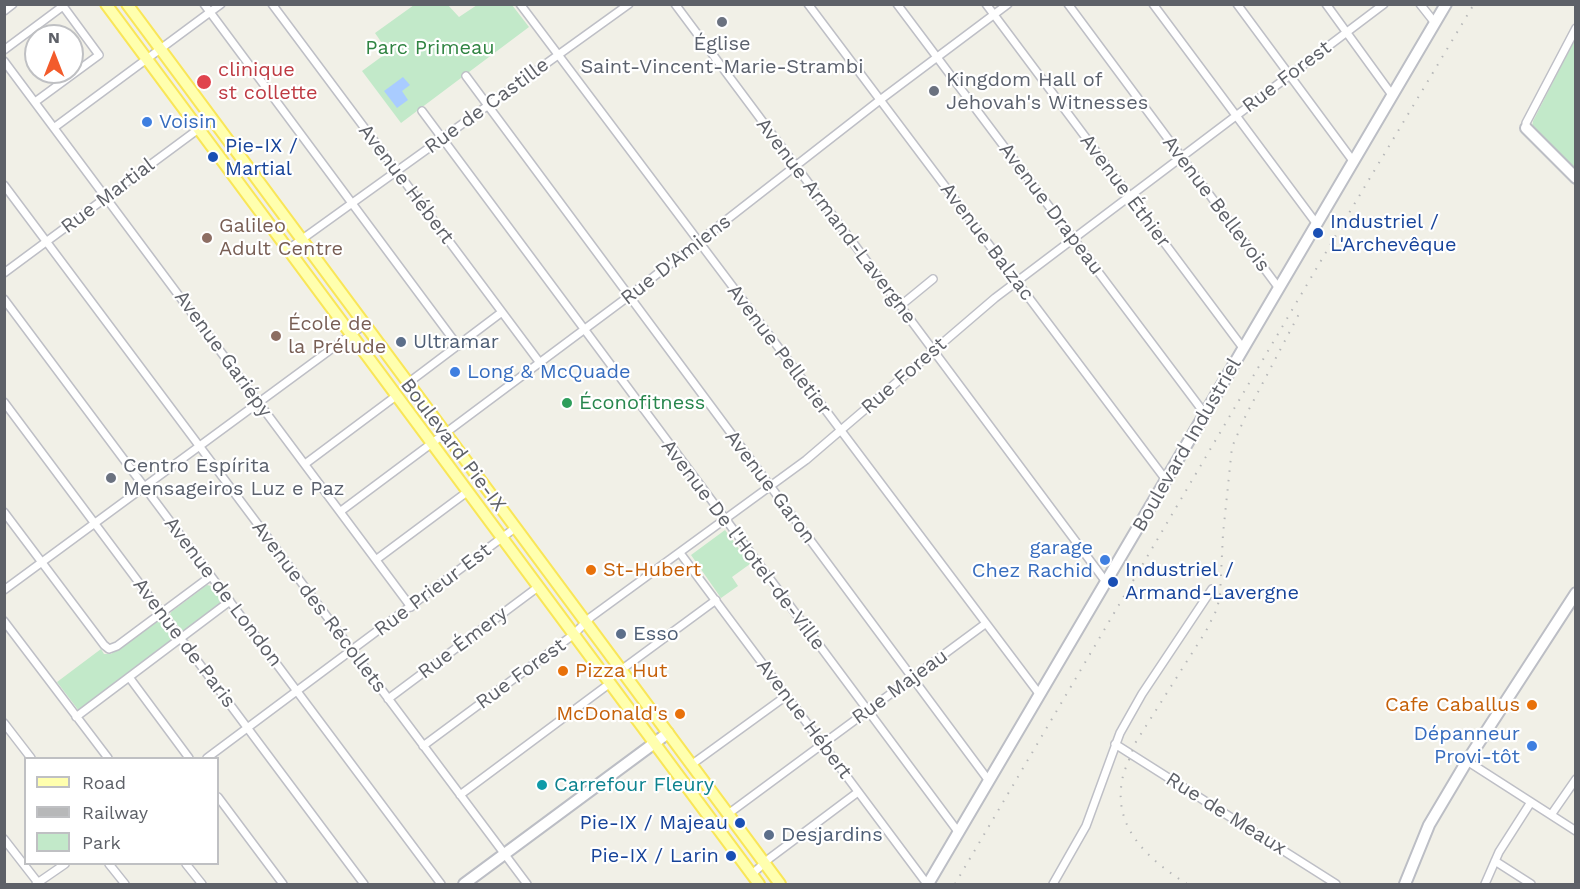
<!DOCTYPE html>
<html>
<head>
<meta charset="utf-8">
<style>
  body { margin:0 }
  #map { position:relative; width:1580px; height:889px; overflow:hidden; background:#f1f0e7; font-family:"Work Sans",sans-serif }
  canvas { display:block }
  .frame { position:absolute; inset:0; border:6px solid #5e6168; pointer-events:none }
  .legend { position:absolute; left:24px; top:757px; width:195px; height:108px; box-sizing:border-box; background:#fff; border:2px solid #bfc0c3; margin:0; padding:8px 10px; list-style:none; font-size:18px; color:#5e6168 }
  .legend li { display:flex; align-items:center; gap:12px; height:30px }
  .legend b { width:30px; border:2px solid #bfc0c3 }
  .north { position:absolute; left:24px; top:24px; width:60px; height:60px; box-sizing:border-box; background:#fff; border:2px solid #bfc0c3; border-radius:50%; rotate:0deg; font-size:16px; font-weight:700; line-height:24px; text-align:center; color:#5e6168 }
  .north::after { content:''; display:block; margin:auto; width:21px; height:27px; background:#f35b2b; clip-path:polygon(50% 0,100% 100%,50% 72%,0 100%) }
</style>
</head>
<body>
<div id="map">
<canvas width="1580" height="889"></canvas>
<div class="frame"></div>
<ul class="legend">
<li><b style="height:8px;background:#ffffae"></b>Road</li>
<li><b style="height:8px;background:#b7b8b9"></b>Railway</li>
<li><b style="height:16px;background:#c2e9c9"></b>Park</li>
</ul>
<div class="north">N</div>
</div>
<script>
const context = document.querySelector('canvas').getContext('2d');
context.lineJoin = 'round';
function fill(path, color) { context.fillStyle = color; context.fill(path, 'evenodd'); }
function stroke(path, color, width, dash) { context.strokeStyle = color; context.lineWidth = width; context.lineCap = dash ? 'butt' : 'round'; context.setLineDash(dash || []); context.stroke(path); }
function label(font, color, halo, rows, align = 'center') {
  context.font = font + ' "Work Sans",sans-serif'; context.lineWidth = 4.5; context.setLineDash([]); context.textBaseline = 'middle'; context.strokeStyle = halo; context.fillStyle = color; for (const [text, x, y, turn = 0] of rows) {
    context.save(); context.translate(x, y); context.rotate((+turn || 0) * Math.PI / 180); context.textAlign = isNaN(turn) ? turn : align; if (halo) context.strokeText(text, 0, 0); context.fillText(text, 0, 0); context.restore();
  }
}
const green = new Path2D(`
  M414 5H448L459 17 477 5H512L529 27 401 123 362 71 388 52 375 33Z
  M1575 39V170L1532 127 1533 121Z
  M725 530 750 564 732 577 738 586 721 598 691 555Z
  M207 585 211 586 221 600 220 604 186 631H182L170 615 171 612Z
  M159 619 174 640 79 711 57 682 101 649 104 654H111Z`);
const water = new Path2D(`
  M403 77 410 85 402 91 408 100 397 108 384 91Z`);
const street = new Path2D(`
  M204 4 458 346
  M272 4 540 363
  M520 4 1040 695
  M675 4 1106 582
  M808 4 1166 480
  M897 4 1205 414
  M986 4 1243 348
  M1068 4 1278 287
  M1153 4 1316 223
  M1237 4 1353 161
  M1326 4 1392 95
  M1420 4 1435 23
  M4 11 13 4
  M4 50 63 6 99 55 35 102
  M4 61 411 607
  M466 76 989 781
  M422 111 959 833
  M55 127 221 4
  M1526 128V123L1576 28
  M4 185 527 884
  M287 250 629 4
  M4 273 212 119
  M4 299 441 884
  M900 306 933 279
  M408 383 502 312
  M4 402 364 884
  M305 464 396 396
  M341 511 629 296 880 100 1008 4
  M4 512 104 645 109 649 117 646 211 576
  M680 553 927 884
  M377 559 467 492
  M4 590 364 325
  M4 621 108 758
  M621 670 716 600
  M129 677 189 758
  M388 699 538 587
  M76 717 230 601
  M4 723 31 758
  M1115 744 1336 884
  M423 746 573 635 591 617 806 460 995 298 1384 4
  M207 758 515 528
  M1467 761 1576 831
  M691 765 786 696
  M460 795 609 684
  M218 797 283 884
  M728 814 985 624
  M1551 815 1576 779
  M4 839 39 884
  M1495 861 1531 884
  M109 864 125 884
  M186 864 202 884
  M751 875 770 858 858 792
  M36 884 65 864
  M1053 884 1086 826 1120 733 1142 694 1212 589
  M1485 884 1499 852 1531 802`);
const secondary = new Path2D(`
  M1526 128 1576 178
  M464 884 668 733
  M928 884 1446 4
  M1405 884 1429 825 1467 761 1576 593`);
const primary = new Path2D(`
  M106 4 759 884
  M127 4 780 884`);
const rail = new Path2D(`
  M955 884 1349 213 1474 4
  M1187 884C1151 861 1113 830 1122 781 1124 768 1131 758 1134 745L1206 631 1217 609 1220 595 1223 534 1232 447 1246 415 1300 312`);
const markers = [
  [722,22,6,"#6b7280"],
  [204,82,8,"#e0444e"],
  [934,91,6,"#6b7280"],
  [147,122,6,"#3f7fe0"],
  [213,157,6,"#1a4fb4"],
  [1318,233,6,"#1a4fb4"],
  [207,238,6,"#8d6e63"],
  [276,336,6,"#8d6e63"],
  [401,342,6,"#5c6f8a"],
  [455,372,6,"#3f7fe0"],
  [567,403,6,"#2e9e5b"],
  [111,478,6,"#6b7280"],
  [1105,560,6,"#3f7fe0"],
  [591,570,6,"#e8710a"],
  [1113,582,6,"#1a4fb4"],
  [621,634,6,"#5c6f8a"],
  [563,671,6,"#e8710a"],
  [1532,705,6,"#e8710a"],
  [680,714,6,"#e8710a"],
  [1532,746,6,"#3f7fe0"],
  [542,785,6,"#0f9aa8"],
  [740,823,6,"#1a4fb4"],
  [769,835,6,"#5c6f8a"],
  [731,856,6,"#1a4fb4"]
];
const worshipNames = [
  ["Église",722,44,"center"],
  ["Saint-Vincent-Marie-Strambi",722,67,"center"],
  ["Kingdom Hall of",946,80],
  ["Jehovah's Witnesses",946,103],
  ["Centro Espírita",123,466],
  ["Mensageiros Luz e Paz",123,489]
];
const parkNames = [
  ["Parc Primeau",430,48]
];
const healthNames = [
  ["clinique",218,70],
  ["st collette",218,93]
];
const streetNames = [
  ["Rue Forest",1287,77,-37],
  ["Rue de Castille",487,106,-36],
  ["Avenue Hébert",406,184,53],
  ["Avenue Éthier",1125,191,53],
  ["Rue Martial",108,196,-37],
  ["Avenue Bellevois",1216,204,53],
  ["Avenue Drapeau",1051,209,53],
  ["Avenue Armand-Lavergne",836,221,53],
  ["Avenue Balzac",987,242,53],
  ["Rue D'Amiens",676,260,-38],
  ["Avenue Pelletier",779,350,53],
  ["Avenue Gariépy",223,354,54],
  ["Rue Forest",904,376,-41],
  ["Boulevard Pie-IX",453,445,53],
  ["Boulevard Industriel",1187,445,-60],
  ["Avenue Garon",770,487,53],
  ["Avenue De l'Hotel-de-Ville",743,545,53],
  ["Rue Prieur Est",433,590,-37],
  ["Avenue de London",223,592,53],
  ["Avenue des Récollets",319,607,53],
  ["Avenue de Paris",184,643,53],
  ["Rue Émery",463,643,-37],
  ["Rue Forest",521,674,-36],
  ["Rue Majeau",900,687,-36],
  ["Avenue Hébert",804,719,53],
  ["Rue de Meaux",1226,814,32]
];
const shopNames = [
  ["Voisin",159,122],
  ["Long & McQuade",467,372],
  ["garage",1093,548,"right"],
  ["Chez Rachid",1093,571,"right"],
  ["Dépanneur",1520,734,"right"],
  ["Provi-tôt",1520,757,"right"]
];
const transitNames = [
  ["Pie-IX /",225,146],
  ["Martial",225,169],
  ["Industriel /",1330,222],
  ["L'Archevêque",1330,245],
  ["Industriel /",1125,570],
  ["Armand-Lavergne",1125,593],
  ["Pie-IX / Majeau",728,823,"right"],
  ["Pie-IX / Larin",719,856,"right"]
];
const educationNames = [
  ["Galileo",219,226],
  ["Adult Centre",219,249],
  ["École de",288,324],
  ["la Prélude",288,347]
];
const serviceNames = [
  ["Ultramar",413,342],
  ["Esso",633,634],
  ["Desjardins",781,835]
];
const leisureNames = [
  ["Éconofitness",579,403]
];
const foodNames = [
  ["St-Hubert",603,570],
  ["Pizza Hut",575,671],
  ["Cafe Caballus",1520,705,"right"],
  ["McDonald's",668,714,"right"]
];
const cultureNames = [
  ["Carrefour Fleury",554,785]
];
fill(green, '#c2e9c9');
fill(water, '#a9ccff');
stroke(street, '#bebfc6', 10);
stroke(secondary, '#bcbec5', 14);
stroke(primary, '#f9e658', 14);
stroke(street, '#fff', 7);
stroke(secondary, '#fff', 10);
stroke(primary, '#ffffae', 10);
stroke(rail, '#b7b8b9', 2, [1.5, 8]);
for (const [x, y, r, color] of markers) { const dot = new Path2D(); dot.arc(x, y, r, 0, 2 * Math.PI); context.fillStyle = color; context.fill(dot); stroke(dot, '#fff', 2); }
label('20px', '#5b616d', '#fff', worshipNames, 'left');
label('20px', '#308442', '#fff', parkNames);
label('20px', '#be3a42', '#fff', healthNames, 'left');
label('20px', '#5e6168', '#fff', streetNames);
label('20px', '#366cbe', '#fff', shopNames, 'left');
label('20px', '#164399', '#fff', transitNames, 'left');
label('20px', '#785e54', '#fff', educationNames, 'left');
label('20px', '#4e5e75', '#fff', serviceNames, 'left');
label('20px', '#27864d', '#fff', leisureNames, 'left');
label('20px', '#c56008', '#fff', foodNames, 'left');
label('20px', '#0d838f', '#fff', cultureNames, 'left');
</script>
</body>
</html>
